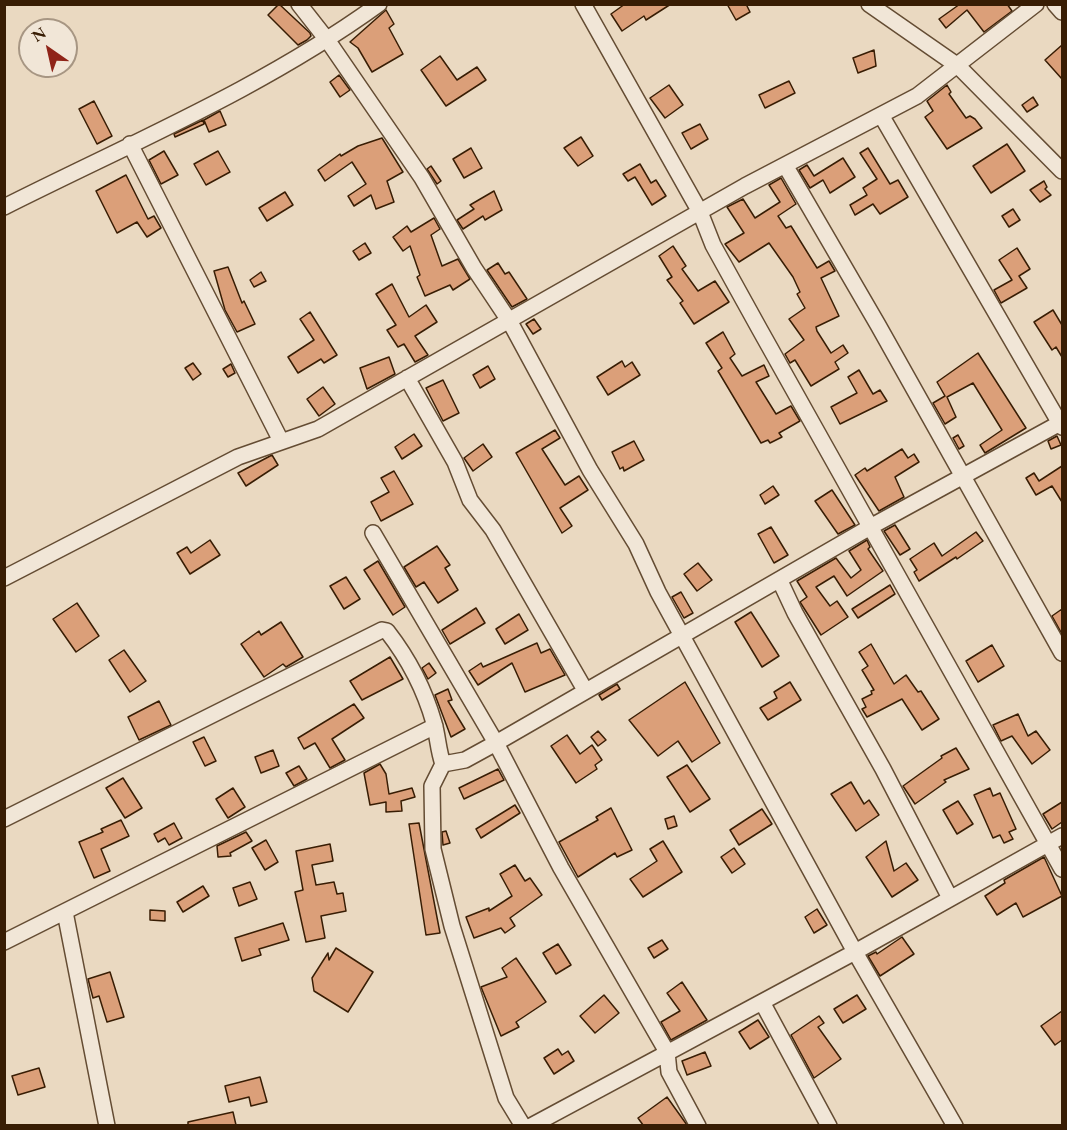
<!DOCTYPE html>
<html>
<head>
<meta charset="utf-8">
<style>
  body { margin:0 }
  #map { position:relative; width:1067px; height:1130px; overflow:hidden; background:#ead9c1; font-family:"EB Garamond",serif }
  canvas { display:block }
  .frame { position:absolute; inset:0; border:6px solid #381d04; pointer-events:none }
  .north { position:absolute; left:18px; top:18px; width:60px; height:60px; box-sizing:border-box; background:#f1e6d7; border:2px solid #a79683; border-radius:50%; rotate:326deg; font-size:16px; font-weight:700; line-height:24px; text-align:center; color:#381d04 }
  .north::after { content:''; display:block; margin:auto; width:21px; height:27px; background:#8f2418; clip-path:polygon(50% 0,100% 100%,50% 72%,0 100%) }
</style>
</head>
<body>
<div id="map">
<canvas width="1067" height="1130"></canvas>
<div class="frame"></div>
<div class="north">N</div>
</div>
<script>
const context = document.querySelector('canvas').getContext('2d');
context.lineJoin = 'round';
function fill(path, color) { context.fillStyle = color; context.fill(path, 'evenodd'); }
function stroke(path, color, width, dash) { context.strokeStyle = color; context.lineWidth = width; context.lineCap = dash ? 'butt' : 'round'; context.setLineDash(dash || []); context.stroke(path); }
const building = new Path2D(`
  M279 4 310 33 311 36 307 40 298 45 268 15Z
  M625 4H671L646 20 644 16 622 31 611 14Z
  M727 4H746L750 12 736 20Z
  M960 4H1007L1012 11 984 32 967 10 946 28 939 19Z
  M386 10 394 24 389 28 403 54 372 72 358 48 350 42Z
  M1062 45V79L1045 60Z
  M874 50 876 66 858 73 853 58Z
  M440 56 457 80 477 67 486 80 446 106 421 70Z
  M339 75 350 90 340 97 330 82Z
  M789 81 795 93 765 108 759 95Z
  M669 85 683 105 665 118 650 98Z
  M947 85 951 92 949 94 966 118 970 116 975 119 982 128 947 149 925 117 933 111 927 101Z
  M1033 97 1038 105 1027 112 1022 105Z
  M94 101 112 136 97 144 79 109Z
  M220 111 226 125 209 132 204 120Z
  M203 120 204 124 175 137 174 134Z
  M700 124 708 139 691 149 682 133Z
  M581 137 593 156 578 166 564 148Z
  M382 138 403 172 387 181 394 202 376 209 371 195 354 206 348 196 366 184 352 162 325 181 318 170 340 154 341 156 358 146Z
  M1007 144 1025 171 991 193 973 166Z
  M471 148 482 168 464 178 453 159Z
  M868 148 890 184 898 180 908 197 880 214 873 204 855 215 850 205 867 195 863 188 877 179 860 153Z
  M164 151 178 175 161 184 149 160Z
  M218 151 230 172 206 185 194 164Z
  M843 158 855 177 830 193 823 180 810 188 799 170 807 165 814 176Z
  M640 164 651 183 656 180 666 196 652 205 635 177 628 181 623 174Z
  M431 166 441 181 437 184 427 169Z
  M126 175 148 219 154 216 161 228 147 237 137 222 117 233 96 191Z
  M781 178 796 204 778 216 786 228 791 226 817 268 829 261 835 271 821 278 839 316 816 327 817 331 831 353 843 345 848 353 835 362 839 369 811 386 795 360 790 363 785 354 804 340 789 319 805 308 797 294 800 292 793 277 769 243 739 262 725 244 744 233 727 207 743 199 755 218 780 202 769 185Z
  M1044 181 1047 187 1045 189 1051 195 1040 202 1030 190Z
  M494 191 502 210 485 220 483 216 463 229 457 220 474 209 470 205Z
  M285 192 293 205 267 221 259 208Z
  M1013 209 1020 220 1009 227 1002 216Z
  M434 218 440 229 431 235 442 266 458 259 470 279 453 290 450 285 425 296 417 277 420 275 410 246 403 251 393 237 407 226 411 232Z
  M365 243 371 253 359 260 353 251Z
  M673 246 686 266 682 269 698 291 715 281 729 302 694 324 680 303 683 301 667 280 672 277 659 256Z
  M1017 248 1030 269 1019 276 1027 288 1001 303 994 290 1012 280 999 260Z
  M498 263 505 274 509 272 527 299 512 307 487 270Z
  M228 267 242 303 244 301 255 324 237 332 225 310 214 271Z
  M261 272 266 281 254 287 250 280Z
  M392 284 409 317 426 305 437 322 415 336 428 355 415 362 404 344 398 347 387 330 396 325 376 294Z
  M1053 310 1062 325V357L1056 347 1052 350 1034 322Z
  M310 312 337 355 324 363 321 359 298 373 288 357 314 340 300 319Z
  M534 319 541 329 533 334 526 324Z
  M723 332 735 354 730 358 742 376 764 365 769 376 756 382 776 414 791 406 800 421 779 433 782 437 770 443 768 440 761 443 718 371 722 368 706 343Z
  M978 353 1026 428 985 453 980 445 1002 430 973 383 947 397 956 417 945 424 933 403 945 396 937 382Z
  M389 357 395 374 367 389 360 368Z
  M622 361 625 367 632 362 640 375 608 395 597 377Z
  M193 363 201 374 193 380 185 368Z
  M231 364 235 373 228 377 223 369Z
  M488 366 495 379 480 388 473 375Z
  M859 370 873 394 880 390 887 401 840 424 831 407 857 393 848 377Z
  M443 380 459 413 443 421 426 388Z
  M323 387 335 404 319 416 307 399Z
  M555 430 560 438 542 449 565 485 579 476 588 490 560 508 572 526 562 533 516 453Z
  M414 434 422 446 402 459 395 447Z
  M958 435 964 446 959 449 953 438Z
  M1057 436 1061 445 1051 449 1048 441Z
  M634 441 644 460 624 471 623 467 620 469 612 452Z
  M483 444 492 457 473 471 464 458Z
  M902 449 908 458 914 454 919 462 895 477 904 497 879 511 855 475 865 468 867 471Z
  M272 455 278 465 246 486 238 473Z
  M1062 466V502L1052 486 1036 495 1026 478 1034 473 1039 481Z
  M394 471 413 504 381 521 371 502 389 492 381 478Z
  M773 486 779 495 765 504 760 495Z
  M832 490 855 525 838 534 815 501Z
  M895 525 910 549 900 555 884 531Z
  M771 527 788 555 774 563 758 534Z
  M976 532 983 541 957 559 956 557 919 581 914 572 917 570 910 559 934 543 942 556Z
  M210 540 220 555 190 574 177 553 187 547 191 553Z
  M867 540 870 547 868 549 883 571 847 596 834 576 816 587 830 606 837 601 848 617 821 635 800 602 807 597 797 581 836 558 851 578 861 570 849 551Z
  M437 546 450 565 445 568 458 590 438 603 424 582 416 587 404 567Z
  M378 561 405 607 393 615 364 570Z
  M698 563 712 580 697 591 684 574Z
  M346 577 360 599 344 609 330 586Z
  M890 585 895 594 858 618 852 609Z
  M681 592 693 613 684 618 672 597Z
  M77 603 99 636 76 652 53 619Z
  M476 608 485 623 450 644 442 630Z
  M1062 609V634L1052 616Z
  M751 612 779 656 762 667 735 622Z
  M519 614 528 630 505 644 496 629Z
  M281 622 303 657 286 667 283 664 264 677 241 644 259 631 261 635Z
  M537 643 541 653 550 649 565 675 525 692 512 663 478 685 469 671 481 663 483 667Z
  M871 644 894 684 906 675 918 692 921 691 939 719 922 730 902 699 867 717 862 709 866 707 862 699 872 694 871 691 874 690 862 670 868 666 859 652Z
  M992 645 1004 666 978 682 966 661Z
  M124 650 146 681 130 692 109 660Z
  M390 657 403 679 362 700 350 681Z
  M429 663 436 673 428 679 422 668Z
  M685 682 720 743 692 762 678 741 658 756 629 720Z
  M790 682 801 700 768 720 760 708 777 698 774 692Z
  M617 684 620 689 602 700 599 695Z
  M448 689 452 700 448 701 465 729 451 737 435 695Z
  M159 701 171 725 139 740 128 717Z
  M354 704 364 718 332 739 345 760 330 768 315 743 304 749 298 738Z
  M1018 714 1028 736 1036 731 1050 750 1032 764 1012 736 1001 741 993 725Z
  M598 731 606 740 598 746 591 737Z
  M567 735 580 754 592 745 602 760 595 765 597 769 576 783 551 746Z
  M204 737 216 761 205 766 193 742Z
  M956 748 969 769 944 780 946 782 915 804 903 786 942 758 941 756Z
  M273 750 279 766 261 773 255 757Z
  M380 764 386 774 389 794 412 788 415 797 401 801 402 811 386 812V802L370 805 364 773Z
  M687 765 710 799 690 812 667 777Z
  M299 766 307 779 294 786 286 773Z
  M498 769 504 780 464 799 459 788Z
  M123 778 142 808 125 818 106 788Z
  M851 782 864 804 869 800 879 815 856 831 831 794Z
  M233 788 245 807 228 818 216 799Z
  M990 788 993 796 1000 793 1016 829 1009 832 1013 839 1004 843 1000 835 993 838 974 795Z
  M958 801 973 824 957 834 943 810Z
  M1062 802V822L1052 829 1043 814Z
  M515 805 520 813 481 838 476 829Z
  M611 808 632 850 617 857 615 853 578 877 559 842 598 820 596 817Z
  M762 809 772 824 739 845 730 830Z
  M674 816 677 826 668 829 665 819Z
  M121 820 129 836 101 849 110 871 94 878 79 842 103 832 101 829Z
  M174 823 182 838 169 845 165 838 158 842 154 834Z
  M419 823 440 933 426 935 409 824Z
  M446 831 450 843 443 845 442 832Z
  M246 832 252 841 230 853 231 856 218 857 217 846Z
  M266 840 278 862 265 870 252 848Z
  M663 841 682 872 643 897 630 879 657 861 650 849Z
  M886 841 894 871 906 863 918 880 892 897 866 857Z
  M330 844 333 861 312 865 316 885 334 882 337 894 343 893 346 911 321 916 325 938 306 942 295 892 303 890 296 851Z
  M734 848 745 864 732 873 721 857Z
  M1044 857 1062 896 1023 917 1016 903 997 915 985 896 1005 883 1004 880Z
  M515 865 525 881 530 878 542 895 510 918 515 926 505 933 501 928 474 938 466 917 489 908V911L512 896 500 874Z
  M250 882 257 899 239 906 233 888Z
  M203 886 209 896 183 912 177 902Z
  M817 909 827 925 814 933 805 917Z
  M150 910 165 911V921L150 920Z
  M283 923 289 940 259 949 261 955 242 961 235 938Z
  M902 937 914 954 880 976 868 956 876 952 877 954Z
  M662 940 668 949 654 958 648 948Z
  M558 944 571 965 556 974 543 953Z
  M336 948 373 972 348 1012 314 991 312 978 328 953 329 960Z
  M516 958 546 1002 516 1022 519 1027 501 1036 481 987 507 977 502 968Z
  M110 972 124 1017 107 1022 99 996 93 998 88 979Z
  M682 982 707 1020 671 1040 661 1022 680 1011 667 993Z
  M604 995 619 1013 595 1033 580 1016Z
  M857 995 866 1009 843 1023 834 1009Z
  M1062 1011V1040L1055 1045 1041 1026Z
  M819 1016 824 1023 818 1027 841 1059 814 1078 791 1035Z
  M758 1020 769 1037 750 1049 739 1032Z
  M558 1049 562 1055 568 1051 574 1061 554 1074 544 1058Z
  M705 1052 711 1066 687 1075 682 1061Z
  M39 1068 45 1087 18 1095 12 1076Z
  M260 1077 267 1102 251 1106 249 1097 229 1102 225 1086Z
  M667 1097 687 1125H643L638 1118Z
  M233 1112 236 1125H188V1122Z`);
const minor = new Path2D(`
  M299 4 328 41 422 178 474 268 510 322 590 470 636 544 658 592 855 952 955 1126
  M583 4 700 212 713 245 760 330 1062 869
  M869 4 958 66 1062 171
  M1055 4 1062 12
  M881 115 1062 427
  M130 144 281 441
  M785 165 878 325 1062 653
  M4 207C131 143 263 88 379 4
  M407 378 455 462 470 500 493 530 585 690
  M373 533 496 743 561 868 667 1052 669 1072 698 1126
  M4 578 238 457 318 429 745 186 917 96 1036 4
  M780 581 795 613 883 769 950 898
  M443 764 465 760 496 743 872 526 1062 422
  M443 764 432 786 433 849 452 926 506 1098 523 1126
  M4 819 382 630 387 631C408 658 425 691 434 723 438 737 438 750 443 764
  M65 912 107 1126
  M4 942 435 726
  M762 1002 829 1126
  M531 1126 855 952 1062 836`);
fill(building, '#db9f79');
stroke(building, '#381d04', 1.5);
stroke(minor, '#644c33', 18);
stroke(minor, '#f1e6d7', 15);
</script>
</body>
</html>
